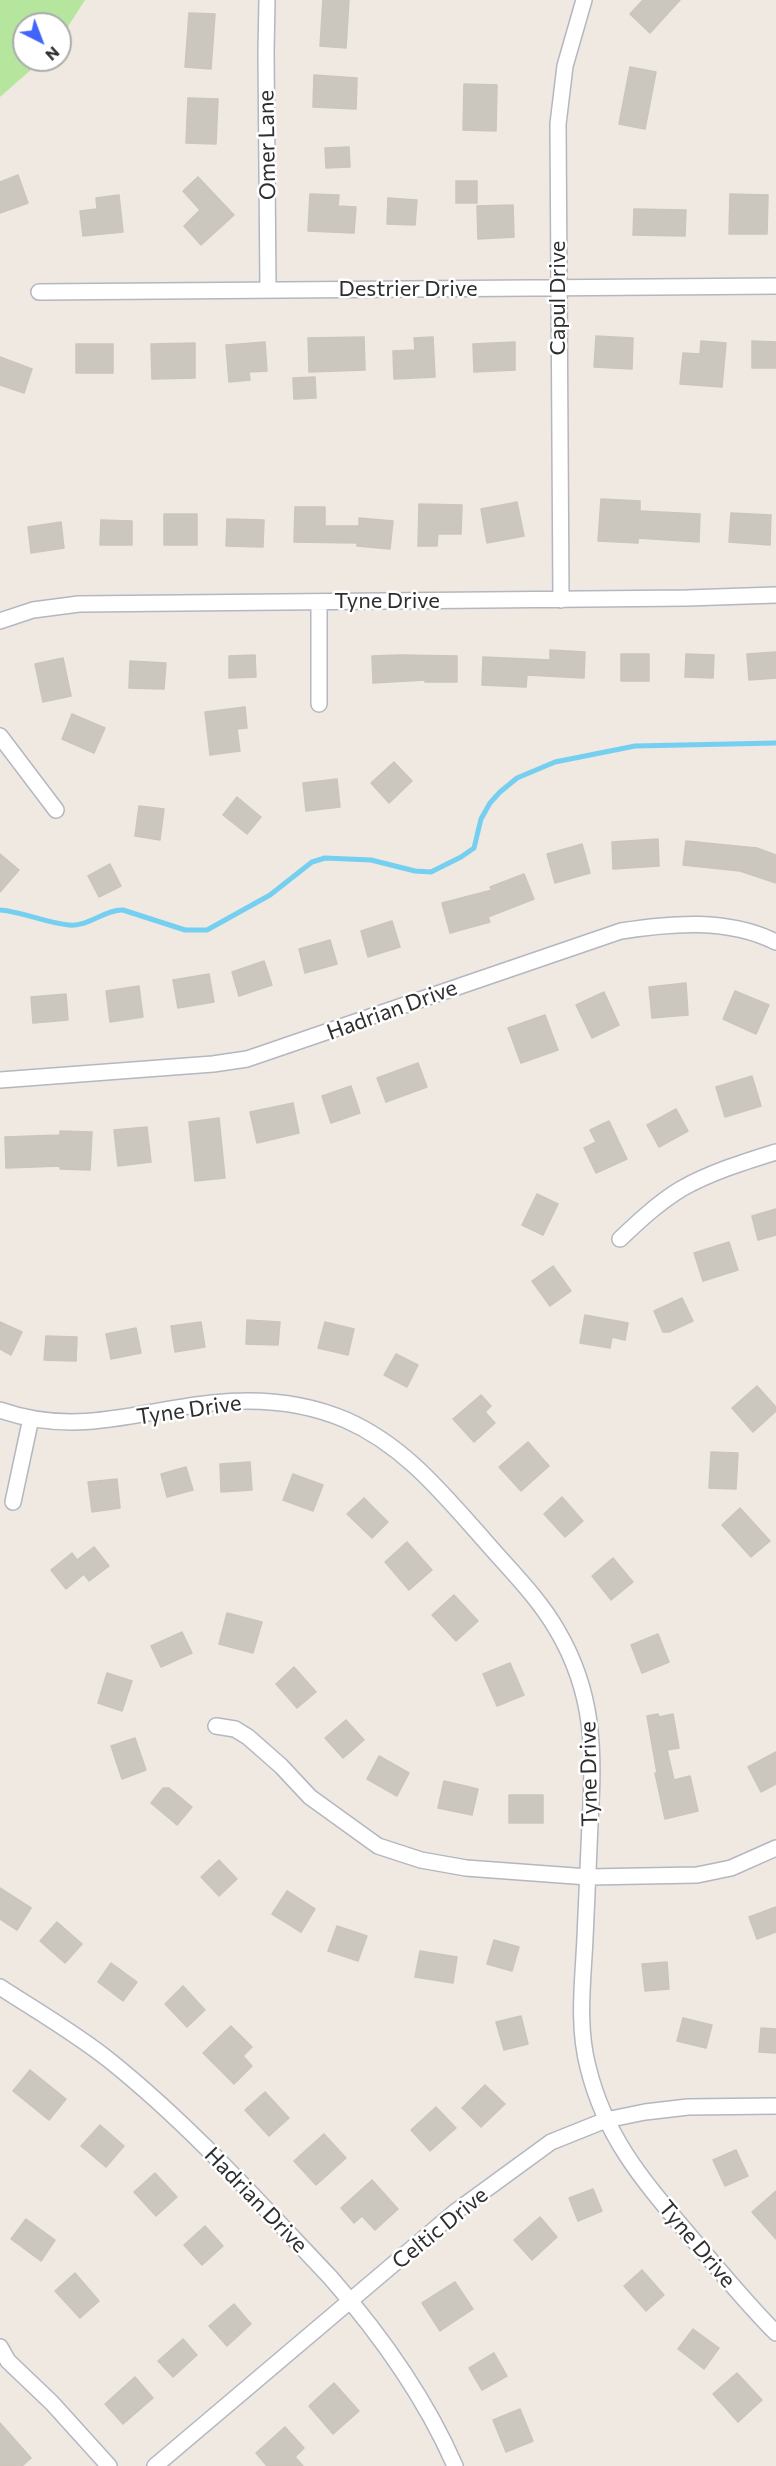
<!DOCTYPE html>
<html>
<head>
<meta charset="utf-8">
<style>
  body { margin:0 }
  #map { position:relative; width:776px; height:2466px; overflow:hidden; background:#efe9e1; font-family:Commissioner,sans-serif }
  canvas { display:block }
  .north { position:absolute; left:12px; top:12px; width:60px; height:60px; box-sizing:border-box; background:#fff; border:2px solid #ababab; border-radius:50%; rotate:138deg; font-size:16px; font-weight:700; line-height:24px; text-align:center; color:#2e2e2e }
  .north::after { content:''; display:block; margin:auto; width:21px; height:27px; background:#4264fb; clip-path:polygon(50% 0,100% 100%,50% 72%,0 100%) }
</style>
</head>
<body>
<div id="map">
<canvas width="776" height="2466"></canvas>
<div class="north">N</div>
</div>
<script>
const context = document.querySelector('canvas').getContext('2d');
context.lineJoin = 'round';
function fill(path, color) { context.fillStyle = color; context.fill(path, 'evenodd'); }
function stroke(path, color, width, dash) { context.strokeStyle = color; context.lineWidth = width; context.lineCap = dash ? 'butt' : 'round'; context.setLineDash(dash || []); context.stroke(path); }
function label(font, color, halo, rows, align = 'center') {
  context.font = font + ' Commissioner,sans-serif'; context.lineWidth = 5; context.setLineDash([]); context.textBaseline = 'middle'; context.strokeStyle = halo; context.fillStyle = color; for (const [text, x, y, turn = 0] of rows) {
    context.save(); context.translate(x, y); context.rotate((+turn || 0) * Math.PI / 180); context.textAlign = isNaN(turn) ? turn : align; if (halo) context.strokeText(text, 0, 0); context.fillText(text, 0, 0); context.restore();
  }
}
const green = new Path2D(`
  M0 0H85L60 39V24H24V60H42L0 97Z`);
const stream = new Path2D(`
  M0 910C24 912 46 923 69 925 89 927 105 909 123 910L185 930H207L270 895 312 862 325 858 371 860 415 871 431 872 461 857 474 848 481 819 490 803 500 792 517 778 555 762 635 746 776 743`);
const building = new Path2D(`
  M323 0H349L346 48 320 46Z
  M643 0H680L650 33 630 14Z
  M189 13 215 14 211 69 185 67Z
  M630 67 656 72 645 129 619 124Z
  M314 75 357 78 356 109 313 107Z
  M464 84 497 85 496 131 463 130Z
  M188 98 218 99 216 144 186 143Z
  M349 147 350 167 326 168 325 148Z
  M18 175 28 203 0 213V182Z
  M198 177 234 215 201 245 184 226 200 210 183 191Z
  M456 181H477V203H456Z
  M310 194 339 195 338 206 356 207 354 233 308 231Z
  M730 194 768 195 767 234H729Z
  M119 195 123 232 83 236 80 211 97 209 96 198Z
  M388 198 417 200 415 225 387 224Z
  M513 205 514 237 478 239 477 206Z
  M634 209 686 210 685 236 633 235Z
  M596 336 633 338 632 369 594 367Z
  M364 337 365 370 309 372 308 338Z
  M433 337 435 377 394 379 393 351 415 350 414 338Z
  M701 341 726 343 722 387 680 384 683 353 700 354Z
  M752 341 776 342V368H752Z
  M265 342 267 371 249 372 250 380 229 382 226 345Z
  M515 342V370L474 372 473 344Z
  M195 343V378L152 379 151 344Z
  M76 344H113V373H76Z
  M0 357 32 369 24 393 0 385Z
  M315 377 316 398 294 399 293 378Z
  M601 499 640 501V511L700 514 699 542 638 538V543L598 541Z
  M517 502 524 536 487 543 481 509Z
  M419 504 462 505 461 534H438L437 546H418Z
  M295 507H325V526H359V518L393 521 390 549 357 546V543L294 542Z
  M731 513 771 515 770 545 729 542Z
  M164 514H197V545H164Z
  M227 519 264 520 263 547 226 546Z
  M101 520 132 521V545H100Z
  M61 522 64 548 31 553 28 527Z
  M550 650 585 652 584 678 527 675 526 687 482 685 483 657 550 660Z
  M776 652V678L749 680 747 654Z
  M621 654H649V681H621Z
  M686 654 714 655 713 678 685 677Z
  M255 655 256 677 229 678V656Z
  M399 655 457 656V682H425V680L373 683 372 656Z
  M63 658 71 696 43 702 35 664Z
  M130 661 166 663 164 689 129 688Z
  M245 707 247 728 237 729 240 751 210 755 205 712Z
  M72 714 105 728 94 753 62 739Z
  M394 762 412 781 389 803 371 783Z
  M337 779 340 807 306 811 303 783Z
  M237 797 261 817 247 834 223 815Z
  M139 806 164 809 160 840 135 836Z
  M658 839 659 866 613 869 612 842Z
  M686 841 757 848 776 855V883L740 871 683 865Z
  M582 844 590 873 555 883 547 854Z
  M0 854 19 870 0 892Z
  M110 864 121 886 99 897 88 876Z
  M524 874 534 899 488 917 490 922 450 933 442 903 492 890 490 887Z
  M392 921 400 947 368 957 361 931Z
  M330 940 337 964 305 973 299 949Z
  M264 961 272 985 239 996 232 972Z
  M209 974 214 1002 178 1008 173 980Z
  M686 983 688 1015 652 1018 649 987Z
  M139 986 143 1017 110 1022 106 991Z
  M735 991 769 1005 756 1034 723 1019Z
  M604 992 619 1025 592 1038 576 1005Z
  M66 994 68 1020 33 1023 31 997Z
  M545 1015 558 1050 521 1063 508 1028Z
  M418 1063 427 1087 386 1102 377 1078Z
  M752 1076 761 1106 725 1117 716 1087Z
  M351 1086 360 1113 331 1123 322 1096Z
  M293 1103 299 1133 257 1143 250 1112Z
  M676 1109 688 1131 659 1147 647 1125Z
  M219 1118 225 1178 195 1181 189 1122Z
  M609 1121 627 1159 596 1173 584 1148 596 1142 590 1130Z
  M147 1127 151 1162 118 1166 114 1130Z
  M60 1131 92 1132 90 1170 60 1169V1166L6 1168 5 1137 60 1135Z
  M537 1194 558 1204 543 1235 522 1225Z
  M776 1209V1235L758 1240 752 1216Z
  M729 1242 738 1270 703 1281 694 1253Z
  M553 1266 571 1291 550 1306 532 1281Z
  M682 1298 693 1321 669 1332H663L654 1311Z
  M585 1315 628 1323 625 1340 612 1337 610 1348 580 1343Z
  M247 1320 280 1322 278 1345 246 1344Z
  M0 1322 22 1332 11 1355 0 1349Z
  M201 1322 205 1347 175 1352 171 1326Z
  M325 1322 354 1329 348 1355 318 1348Z
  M136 1328 141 1353 111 1359 106 1334Z
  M46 1336 77 1337 76 1361 44 1360Z
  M396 1354 418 1365 407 1387 384 1375Z
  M757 1386 776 1407V1411L753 1432 732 1408Z
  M481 1395 491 1406 485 1412 495 1423 474 1442 453 1419Z
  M528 1442 549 1466 521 1491 499 1467Z
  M711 1452 738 1453 736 1489 709 1488Z
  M250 1462 252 1490 221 1492 220 1464Z
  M186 1467 193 1490 167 1497 161 1474Z
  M293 1474 323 1485 313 1511 283 1500Z
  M117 1479 120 1508 92 1512 88 1482Z
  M562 1497 583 1521 565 1537 544 1514Z
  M364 1498 388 1522 372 1538 347 1514Z
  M740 1508 770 1541 751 1557 722 1525Z
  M407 1542 432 1570 409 1590 385 1562Z
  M94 1547 109 1566 89 1581 84 1574 66 1589 51 1570 72 1553 77 1560Z
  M613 1558 633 1582 611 1600 592 1576Z
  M454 1595 478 1621 456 1641 432 1615Z
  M227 1613 262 1622 253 1653 219 1644Z
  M182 1632 192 1653 161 1667 151 1646Z
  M658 1634 669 1662 642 1673 631 1645Z
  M510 1663 524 1695 497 1706 483 1674Z
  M294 1667 316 1692 297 1708 276 1684Z
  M107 1673 132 1681 122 1711 98 1703Z
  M658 1714 659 1717 673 1714 679 1748 667 1750 674 1780 690 1776 698 1811 665 1819 655 1773H657L647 1716Z
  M346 1720 364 1740 343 1758 325 1738Z
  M135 1738 146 1770 122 1779 111 1746Z
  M776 1752V1784L761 1792 748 1767Z
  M379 1756 409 1773 397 1796 367 1779Z
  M444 1781 478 1789 472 1815 438 1808Z
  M163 1788H169L192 1807 177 1825 151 1803Z
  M509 1795H543V1823H509Z
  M219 1860 237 1879 219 1896 201 1877Z
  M0 1888 31 1908 17 1930 0 1919Z
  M287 1891 315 1909 301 1932 272 1914Z
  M776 1907V1932L757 1939 749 1917Z
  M57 1922 82 1944 65 1963 40 1941Z
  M337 1926 367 1936 358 1961 328 1951Z
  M494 1940 519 1947 512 1971 487 1964Z
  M420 1951 457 1957 453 1983 415 1977Z
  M667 1962 669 1989 645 1991 642 1964Z
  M111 1963 137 1982 123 2001 98 1982Z
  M183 1986 205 2010 187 2027 165 2004Z
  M521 2016 528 2044 504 2050 496 2022Z
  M683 2018 712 2025 706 2048 677 2041Z
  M231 2026 252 2047 243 2056 252 2066 234 2084 203 2053Z
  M761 2028 776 2029V2053L759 2052Z
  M30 2070 66 2099 49 2120 13 2091Z
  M485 2085 505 2104 481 2127 462 2108Z
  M265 2092 289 2118 269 2136 245 2110Z
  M436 2107 456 2128 430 2151 411 2130Z
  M100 2125 124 2146 106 2167 81 2146Z
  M324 2134 346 2158 316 2185 294 2161Z
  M736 2150 748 2176 725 2186 713 2160Z
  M155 2173 177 2197 156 2216 134 2192Z
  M372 2180 398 2209 375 2230 362 2216 354 2223 341 2208Z
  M593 2189 602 2211 578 2221 569 2198Z
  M776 2191V2239L752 2212Z
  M540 2217 557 2237 532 2260 514 2240Z
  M26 2219 55 2240 41 2261 11 2239Z
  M205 2226 223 2246 202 2265 184 2245Z
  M642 2270 664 2295 646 2311 624 2286Z
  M75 2273 99 2301 80 2318 55 2291Z
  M455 2282 473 2309 440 2331 422 2303Z
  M234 2304 251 2324 227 2346 209 2326Z
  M693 2329 719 2348 704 2369 678 2349Z
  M183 2339 197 2355 173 2377 158 2361Z
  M494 2353 507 2376 482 2390 469 2368Z
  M737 2373 762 2400 738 2422 713 2394Z
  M135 2377 153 2398 123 2424 105 2404Z
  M334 2383 359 2411 333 2434 309 2406Z
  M520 2409 533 2441 506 2452 493 2420Z
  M0 2423 31 2458 22 2466H0Z
  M285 2427 304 2448 295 2457 303 2466H267L256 2453Z`);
const minor = new Path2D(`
  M267 0 266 52 268 290
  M39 292 776 286
  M561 600 558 124 565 66 584 0
  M0 621 33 610 79 604 687 598 776 595
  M319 704V602
  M0 736 56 810
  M0 1080 213 1064 247 1059 621 931C672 923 728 918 776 942
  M620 1239C639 1221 658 1203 681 1189 711 1172 744 1162 776 1152
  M0 1410C78 1437 136 1411 212 1403 257 1398 304 1402 346 1420 405 1446 443 1494 485 1541 510 1570 538 1597 557 1630 595 1694 594 1752 590 1824 588 1862 587 1900 585 1938 583 1981 577 2025 588 2067 606 2141 647 2185 695 2242 722 2273 747 2304 776 2333
  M13 1502 31 1418
  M216 1726 235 1729 248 1737 281 1766 310 1797 378 1846 421 1860 466 1868 588 1877 697 1875 731 1868 776 1848
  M0 1987C37 2011 75 2033 109 2060 190 2125 259 2202 330 2277 379 2333 425 2397 455 2466
  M0 2347 8 2361 52 2403 109 2466
  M155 2466 455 2212 551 2142 606 2120 645 2112 688 2107 776 2106`);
const streetNames = [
  ["Omer Lane",267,145,-91],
  ["Destrier Drive",408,289],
  ["Capul Drive",558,298,-90],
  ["Tyne Drive",387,601],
  ["Hadrian Drive",392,1010,-20],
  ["Tyne Drive",189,1410,-8],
  ["Tyne Drive",589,1774,-91],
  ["Hadrian Drive",256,2200,46],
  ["Celtic Drive",440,2228,-39],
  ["Tyne Drive",697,2244,50]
];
fill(green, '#b6e59e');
stroke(stream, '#75cff0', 5);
fill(building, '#cbc7bf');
stroke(building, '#cbc5ba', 1.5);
stroke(minor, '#b4b7c1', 18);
stroke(minor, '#fff', 15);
label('22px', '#2e2e2e', '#fff', streetNames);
</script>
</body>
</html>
